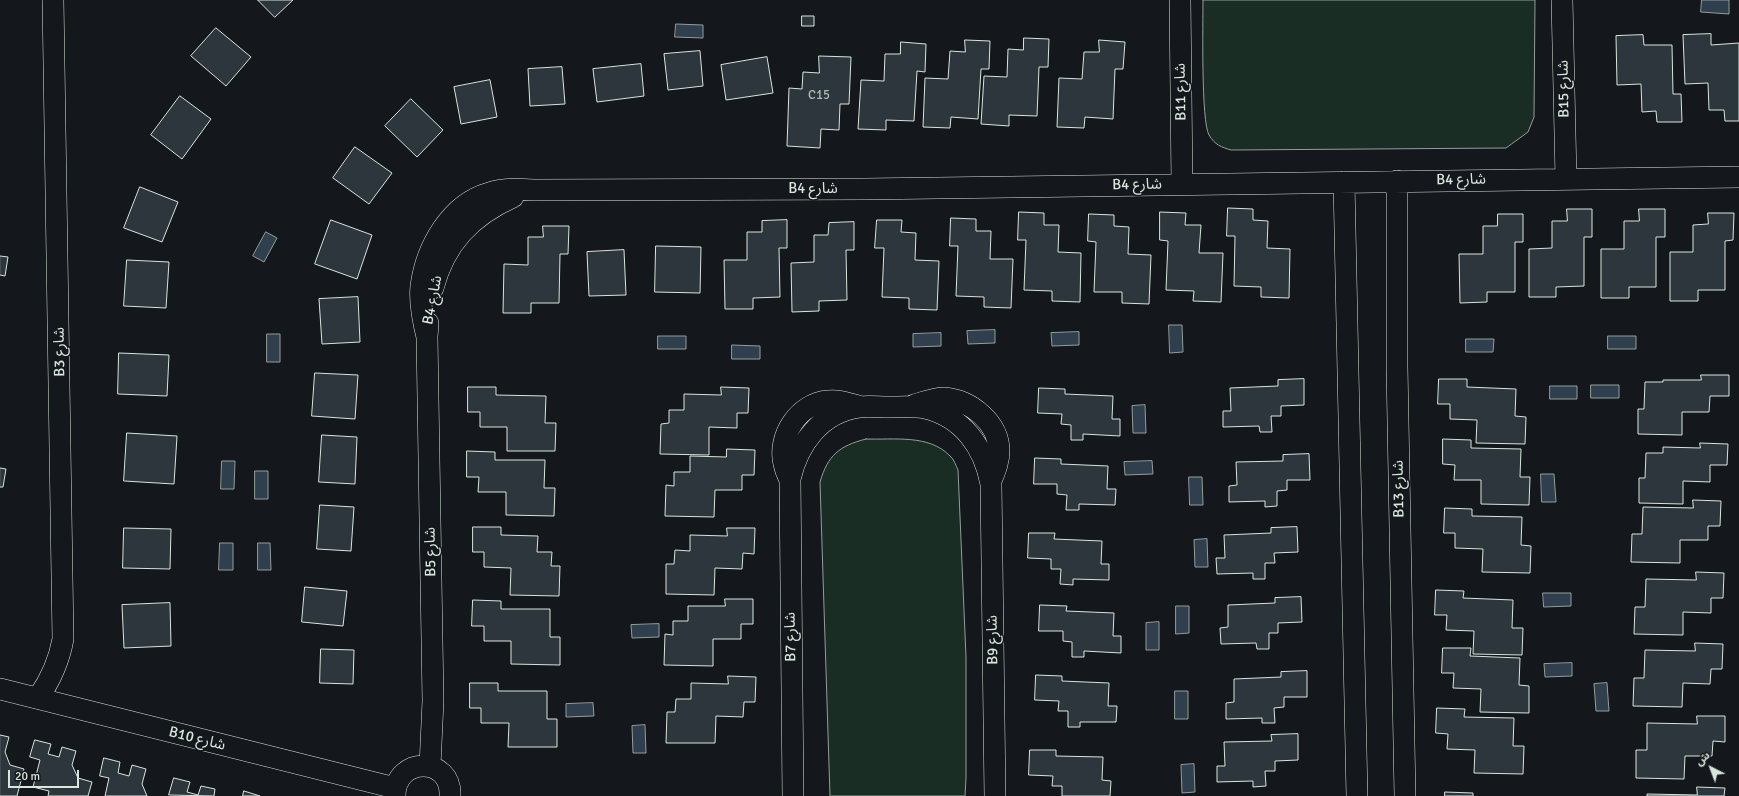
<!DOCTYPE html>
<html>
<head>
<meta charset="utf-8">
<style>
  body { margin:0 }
  #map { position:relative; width:1739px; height:796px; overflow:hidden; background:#14181c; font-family:Signika,"Noto Sans Arabic",sans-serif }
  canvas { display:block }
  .north { position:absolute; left:1691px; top:748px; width:40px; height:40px; -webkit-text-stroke:3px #14181c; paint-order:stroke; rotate:318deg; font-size:11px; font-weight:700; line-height:16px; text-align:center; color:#d8e6dc }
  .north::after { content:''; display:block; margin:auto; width:14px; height:18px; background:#d8e6dc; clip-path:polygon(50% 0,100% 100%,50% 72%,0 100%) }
  .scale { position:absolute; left:8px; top:770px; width:71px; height:18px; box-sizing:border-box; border:2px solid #d8e6dc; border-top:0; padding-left:5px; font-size:12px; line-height:14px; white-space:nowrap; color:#d8e6dc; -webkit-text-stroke:3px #14181c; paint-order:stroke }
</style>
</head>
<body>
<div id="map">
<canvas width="1739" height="796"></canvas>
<div class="north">ش</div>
<div class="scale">20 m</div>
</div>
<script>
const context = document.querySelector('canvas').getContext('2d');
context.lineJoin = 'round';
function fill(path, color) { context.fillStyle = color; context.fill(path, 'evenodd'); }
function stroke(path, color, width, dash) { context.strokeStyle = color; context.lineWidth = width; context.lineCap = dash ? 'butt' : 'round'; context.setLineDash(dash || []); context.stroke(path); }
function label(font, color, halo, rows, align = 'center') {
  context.font = font + ' Signika,"Noto Sans Arabic",sans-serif'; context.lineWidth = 3; context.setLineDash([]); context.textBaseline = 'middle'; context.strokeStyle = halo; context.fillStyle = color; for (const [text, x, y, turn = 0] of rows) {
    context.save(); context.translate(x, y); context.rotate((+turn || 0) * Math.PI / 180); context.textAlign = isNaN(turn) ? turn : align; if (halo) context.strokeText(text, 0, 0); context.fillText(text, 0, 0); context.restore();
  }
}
const green = new Path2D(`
  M1203 0H1535L1534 117 1528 132 1506 148 1231 150C1221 147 1215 145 1209 135 1201 121 1203 23 1203 0Z
  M866 439C894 440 929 434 950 456 954 459 956 466 958 470L966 657V778L965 796H830L820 482C828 455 839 446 866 439Z`);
const water = new Path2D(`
  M1702 0H1729V14L1701 12Z
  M676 24 703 25V38L675 37Z
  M266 232 277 238 264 262 253 256Z
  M1169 325H1182L1183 352 1170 353Z
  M995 330V343L968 344 967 331Z
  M1079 332V345L1052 346 1051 333Z
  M941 333V346L913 347V334Z
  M267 334H280V362H267Z
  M658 336H686V349H658Z
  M1608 336H1636V349H1608Z
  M1466 339H1494L1493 352H1466Z
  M732 345 760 346V359H732Z
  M1591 385H1619V398H1591Z
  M1550 386H1577V399H1550Z
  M1145 405 1146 433H1133L1132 406Z
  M222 461H235L234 489H221Z
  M1152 461 1153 474 1125 475 1124 462Z
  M255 471H268V499H255Z
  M1541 474H1554L1556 502H1542Z
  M1189 477H1202L1203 505H1190Z
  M1207 539 1208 567H1195L1194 540Z
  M220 543H233V570H219Z
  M258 543H270L271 570H258Z
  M1543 593H1571V606L1544 607Z
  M1176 606H1189V633L1176 634Z
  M1159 622V650H1146V623Z
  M659 624V637L632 638 631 625Z
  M1572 663V676L1545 677 1544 664Z
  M1607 683 1609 711H1596L1594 684Z
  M1175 691H1188V719H1175Z
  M593 703 594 716 566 717V704Z
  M645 725 646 753H633L632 726Z
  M1194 764 1195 792 1182 793 1181 765Z`);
const building = new Path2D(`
  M258 0H293L275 17Z
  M802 16H814V26H802Z
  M216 28 251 57 226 86 191 56Z
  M1711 34V45L1739 43V121H1725L1724 110H1709L1708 83 1685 84 1683 35Z
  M1643 35 1644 45H1672L1673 94H1681L1682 122H1657L1656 111 1642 112 1641 84 1617 85 1616 36Z
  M1024 38 1049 39 1048 67H1039L1037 116 1009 115V126L981 124 984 76 1007 77 1008 49 1023 50Z
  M965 40 990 41 989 69H981L978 119 951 117 950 128 923 127 925 78 948 79 950 51 965 52Z
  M1099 40 1125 42 1123 69H1115L1113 119 1085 117 1084 128 1057 127 1059 78 1082 79 1084 52H1099Z
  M901 42 926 44 925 72 917 71 914 121 886 120V130L858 129 861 80 884 81 885 54H900Z
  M700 51 703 86 668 90 664 54Z
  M819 56 851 57 849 104H840L839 130 821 129 820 148 787 146 789 88 802 89 803 72 819 73Z
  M767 57 773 93 726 100 721 65Z
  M641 64 644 96 597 102 593 69Z
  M562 67 565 104 530 106 528 69Z
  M490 80 497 117 461 124 454 87Z
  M180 96 211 119 182 159 151 135Z
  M411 99 443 130 417 157 385 126Z
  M355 147 392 173 369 204 333 178Z
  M140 187 178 202 162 242 124 228Z
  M1228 208 1253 209V220L1268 221 1267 248 1290 249 1289 298 1261 297V287L1234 286 1235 236H1227Z
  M1567 209H1592V237H1584V286L1556 287V297H1529V249L1552 248V221H1567Z
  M1639 209H1665V237H1656V287H1629V298H1601V249H1624V221H1639Z
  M1019 212 1044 213V225H1059L1058 252 1081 253 1080 302 1052 301V291L1024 290 1026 240H1018Z
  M1160 212 1186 213 1185 225H1201L1199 253H1223L1221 302 1193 301 1194 291 1166 290 1168 241 1160 240Z
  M1708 213H1734L1733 240 1725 241V290H1698V301H1670V252H1693V225L1708 224Z
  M1089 214 1114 215V226L1129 227 1128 254 1151 255 1149 304 1122 303V292H1094L1096 242 1088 241Z
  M1498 214H1523V242H1515V292H1487V302L1460 303 1459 254H1483V226H1497Z
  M951 218 976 219V231H991L990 259H1013L1011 308 984 307V297L956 296 958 246H950Z
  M331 220 372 235 357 279 315 264Z
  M787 220V248H779L780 297 753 298V309H725L724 260H747V232H762V221Z
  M877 220H902L901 232 916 233 915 260 939 261 937 310 909 309V298L882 297 884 248H875Z
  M854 222V250H846L847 300 819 301V311L792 312 791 263 814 262V235H828L829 223Z
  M543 226H569L568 254H560L559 303H531V313H503L504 264 528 265V237H543Z
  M656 246 701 247 700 293 655 292Z
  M624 250 626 295 589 296 587 252Z
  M0 256 8 257 5 276 0 275Z
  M127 260 169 262 166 308 124 306Z
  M358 297 360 342 322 344 319 299Z
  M119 353 169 355 167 396 118 394Z
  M315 373 358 375 355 419 312 416Z
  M1701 375H1729V396H1710L1709 412H1682V435L1638 434V409H1644L1645 382H1663V380H1701Z
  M1304 379V405L1281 406V416H1271L1272 432H1260L1259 426 1223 427V411H1231L1230 388 1278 386V380Z
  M1439 379H1467V387L1516 389 1515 416 1526 417 1525 444 1476 443 1477 420 1450 419V404H1438Z
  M468 387H496V395L546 396 545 423H556L555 451H507V427H480V412H468Z
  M721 387 749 388 748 413H737V428L709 427V455L660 454 661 424 669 423V410H684V394L721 395Z
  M1039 388 1065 389V394L1113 396 1112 419H1120V436L1083 434V440H1071V425L1061 424 1062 414 1038 413Z
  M127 433 177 436 174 484 124 481Z
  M322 435 357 437 355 484 319 482Z
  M1443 439 1471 440V448L1521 449 1520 477H1530L1529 505 1481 504V480H1454L1455 465 1443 464Z
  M1700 443 1728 444 1727 465H1710V482L1683 481V504L1639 503V478H1645L1646 453H1663V447L1700 448Z
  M727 449 755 450 754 475H742V490H715L714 517 665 516 666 485 674 486V472H690V456L726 457Z
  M467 451 495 452V460H545L544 488H555L554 516 506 515V492H478L479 477H467Z
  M1309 454 1310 480H1287V490L1277 491V506L1265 507V501L1229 502V486L1237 485 1236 462 1283 461V455Z
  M1035 458 1061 459V464L1108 466 1107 489H1116L1115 505 1079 504V510H1066L1067 495 1057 494V484H1034Z
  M0 468 6 469 3 487H0Z
  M1693 500 1721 501 1720 526H1708V540H1680V563L1631 562 1632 534H1642L1643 507 1693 508Z
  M320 505 354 507 351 551 317 549Z
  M1445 508 1472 509V516L1522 517 1521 545 1531 546 1530 573 1482 572 1483 549 1455 548V533H1444Z
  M473 527H501V535L538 536 537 552H552L551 566H560L559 596 510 595 511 568 484 567V552H473Z
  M1297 527 1298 552 1274 553 1275 563H1265V579H1253V573L1217 574 1216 558H1225L1224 535 1271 533V528Z
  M124 528 171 529 170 569 123 568Z
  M727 528H755L754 554 743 553 742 569 715 568 714 595 666 594V564H674L675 550 690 551V535L727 536Z
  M1029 533H1055L1054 539 1102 541 1101 564H1109V580L1073 579V585L1060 584 1061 569H1051V559L1028 558Z
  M1696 572 1724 573 1723 598H1711V613L1683 612V635L1634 634 1635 607H1645L1646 579 1696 580Z
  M305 587 347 591 343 626 302 622Z
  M1436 590 1464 591 1463 598 1513 600 1512 628H1523L1522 655 1473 654 1474 631 1446 630 1447 615H1435Z
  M1301 597 1302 622 1278 623V633H1269V649H1257L1256 643 1221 644 1220 628 1228 627V605L1275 603V598Z
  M725 599H753V624H741V639H713V666L664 665 665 634 673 635V621H688V606H725Z
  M473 600 501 601V609H550V637H560V665L511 664V641H484V626H472Z
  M170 603 171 646 124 648 122 605Z
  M1040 605 1067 606 1066 611 1114 613 1113 636H1121V653L1084 651V657H1072V642L1063 641V631H1039Z
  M1695 643 1723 644 1722 669H1711L1710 684 1683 683 1682 707 1633 706 1634 678H1644L1645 650 1695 651Z
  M1443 648H1471L1470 656 1520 658 1519 685 1529 686V713L1480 712 1481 689 1453 688 1454 673H1442Z
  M321 649 354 650 353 684 320 683Z
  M1307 671V697H1284V707L1274 708 1275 723H1262V718L1226 719V703L1234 702V679L1281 677V672Z
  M1036 675 1062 676V681L1109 683 1108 706H1117L1116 722H1080V727H1068V711H1058L1059 701 1035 700Z
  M728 676 756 677 755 702H744L743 717 716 716 715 743H666L667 712H675L676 699H691V683L728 684Z
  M470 683H498V691H547V719H557V747H508L509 723H481V708H470Z
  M1437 708 1465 709 1464 717 1514 718 1513 746H1524L1523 774 1474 773 1475 750 1447 749 1448 734 1436 733Z
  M1697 716H1725V742L1713 741 1712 756H1685L1684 779 1636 778V750H1647V723L1697 724Z
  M1298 734V760L1275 761V771H1265L1266 786 1253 787V781L1217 782V766H1225L1224 742 1272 741 1271 735Z
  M0 735 9 737 5 752 10 765 24 769 17 796H0Z
  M35 740 51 744 48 754 59 757 62 747 76 751 72 765 78 778 92 782 88 796H48L49 791 33 787 40 760 30 757Z
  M1030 750H1056V756L1103 757 1102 780 1111 781 1110 796H1062V786H1052L1053 776 1029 775Z
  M104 758 120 762 118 773 129 776 132 765 146 769 142 784 147 796H105L109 778 100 776Z
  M174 778 190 782 187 792 198 795 201 786 215 789 214 796 169 795Z
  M1697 787 1725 788 1724 796H1647V794L1697 795Z
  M244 791 260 796H243Z
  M1445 792 1473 793V796H1445Z`);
const minor = new Path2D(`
  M1180 0 1182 184
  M1562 0 1566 178
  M1397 181V367L1405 796
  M1344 182 1357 796
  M433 288C445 243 471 216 513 197
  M428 323 427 337 433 701 430 766
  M427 337C423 321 419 303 421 286 426 248 450 204 489 193 505 188 519 189 535 190L865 189 1739 177
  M914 405C924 402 934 398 944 398 971 400 999 423 999 451 999 462 995 471 991 481
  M789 478C787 474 785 469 784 464 777 436 799 403 828 401 839 400 847 403 858 406
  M0 689 395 788
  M38 698C51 679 59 662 63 639L53 0
  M395 796C395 756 452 756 450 796
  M793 796 790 479C798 444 821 412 859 407 868 406 879 407 889 407 901 407 913 406 925 408 963 417 984 447 991 484L995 796`);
const numberNames = [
  ["C15",819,96]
];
const streetNames = [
  ["B15 شارع",1564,89,-91],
  ["B11 شارع",1181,92,-91],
  ["B4 شارع",1461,180,-1],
  ["B4 شارع",1137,185,-1],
  ["B4 شارع",813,189],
  ["B4 شارع",433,300,-79],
  ["B3 شارع",60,352,-91],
  ["B13 شارع",1399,489,-91],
  ["B5 شارع",431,552,-91],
  ["B7 شارع",791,637,-91],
  ["B9 شارع",993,640,-91],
  ["B10 شارع",197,739,14]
];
fill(green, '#1a2d24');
stroke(green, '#939e99', 1);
fill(water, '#2f3f4d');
stroke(water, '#939e99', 1);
fill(building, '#2c363c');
stroke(building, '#d8e6dc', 1);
stroke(minor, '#d8e6dc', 22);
stroke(minor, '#14181c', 21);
label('13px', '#adbab4', null, numberNames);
label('15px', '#d8e6dc', '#14181c', streetNames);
</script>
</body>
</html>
